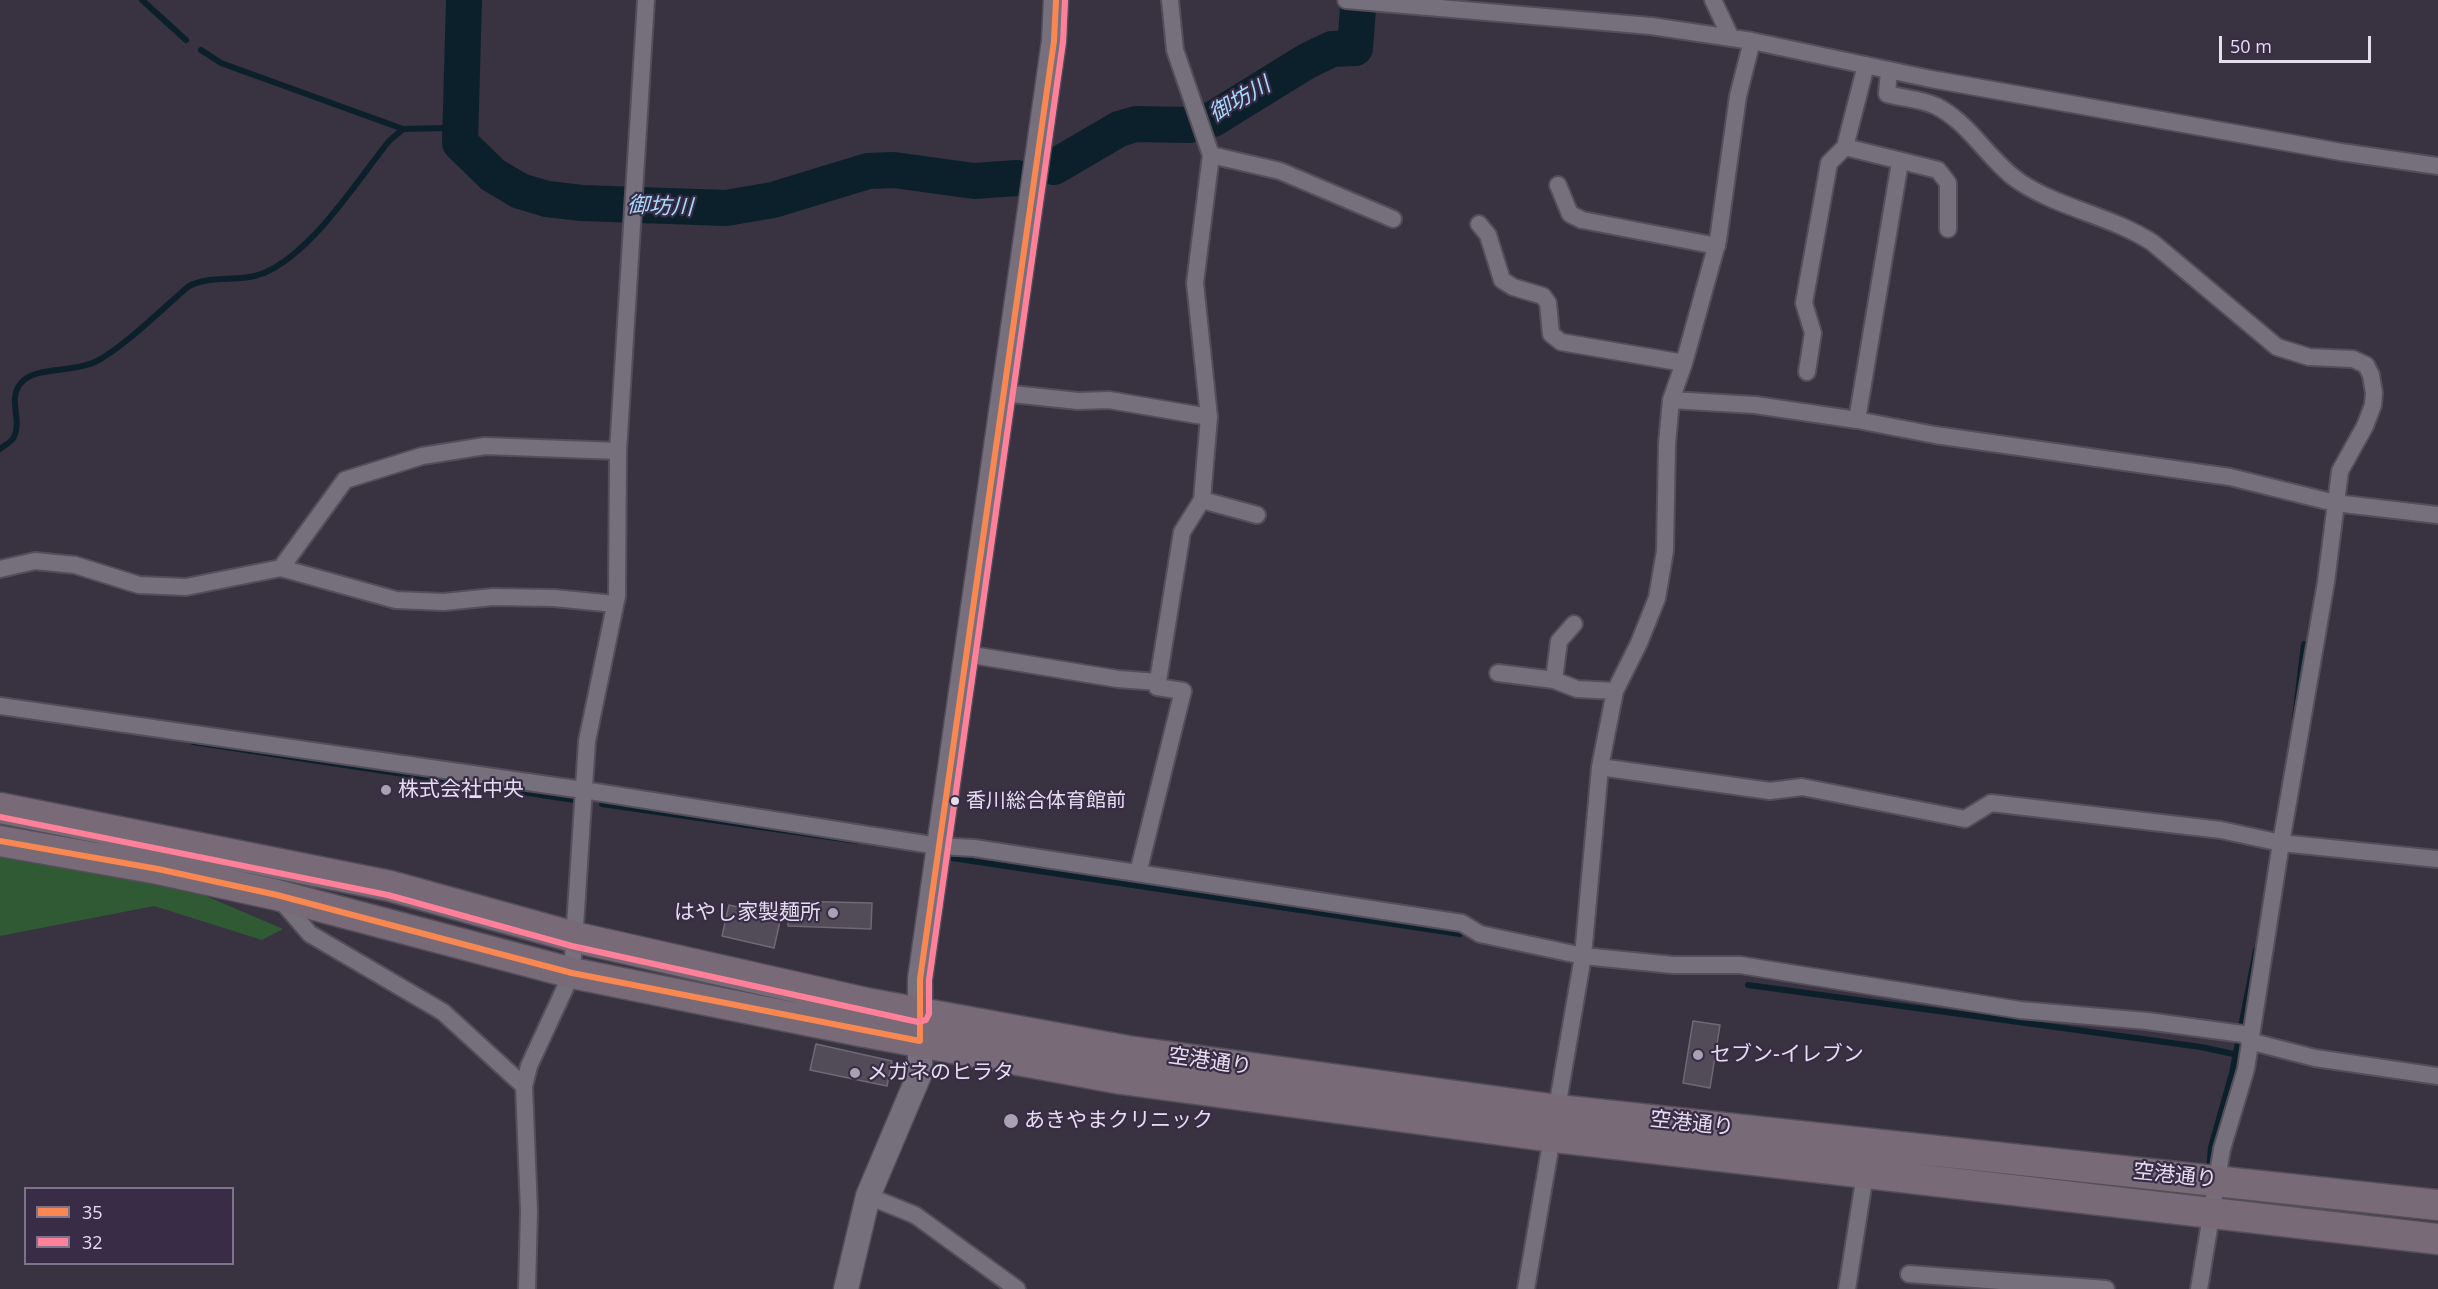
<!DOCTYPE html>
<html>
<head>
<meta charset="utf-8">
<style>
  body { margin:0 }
  #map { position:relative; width:2438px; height:1289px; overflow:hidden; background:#393240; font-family:"Open Sans",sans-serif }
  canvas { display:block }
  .legend { position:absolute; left:24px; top:1187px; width:210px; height:78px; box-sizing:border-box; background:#382c46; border:2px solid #7d738a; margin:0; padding:8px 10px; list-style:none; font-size:18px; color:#e5deef }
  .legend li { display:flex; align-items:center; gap:12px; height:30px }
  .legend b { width:30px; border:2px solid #7d738a }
  .scale { position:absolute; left:2219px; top:36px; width:152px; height:27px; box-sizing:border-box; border:3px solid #e5deef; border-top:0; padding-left:8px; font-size:18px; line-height:21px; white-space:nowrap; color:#e5deef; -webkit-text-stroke:4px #382c46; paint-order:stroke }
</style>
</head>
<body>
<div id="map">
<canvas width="2438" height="1289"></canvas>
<ul class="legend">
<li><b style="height:8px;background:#f88751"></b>35</li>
<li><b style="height:8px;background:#ff8098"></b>32</li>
</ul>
<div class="scale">50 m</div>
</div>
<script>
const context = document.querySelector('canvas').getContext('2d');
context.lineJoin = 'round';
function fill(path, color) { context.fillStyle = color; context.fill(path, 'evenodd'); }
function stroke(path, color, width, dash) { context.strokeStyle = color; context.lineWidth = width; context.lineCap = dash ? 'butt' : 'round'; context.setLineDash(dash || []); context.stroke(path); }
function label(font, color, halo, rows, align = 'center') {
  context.font = font + ' "Open Sans","Noto Sans JP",sans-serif'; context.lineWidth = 4.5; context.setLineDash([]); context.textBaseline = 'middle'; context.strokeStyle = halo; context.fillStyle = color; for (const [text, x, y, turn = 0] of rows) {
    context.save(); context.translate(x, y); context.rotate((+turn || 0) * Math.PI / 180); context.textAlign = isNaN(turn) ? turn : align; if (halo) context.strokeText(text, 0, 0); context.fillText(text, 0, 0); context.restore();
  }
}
const green = new Path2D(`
  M0 854 171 881 283 929 262 940 154 906 0 936Z`);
const stream = new Path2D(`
  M142 0 186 40
  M201 50 221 63 403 129
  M0 449C4 445 12 442 14 437 23 419 5 396 24 380 40 367 74 372 95 362 122 349 164 307 189 286 212 274 240 283 264 273 312 253 357 181 389 141L403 129 445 128 460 132
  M2295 718 2304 644
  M193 742 581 801
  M602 804 857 841
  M952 858 1460 934
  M1748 985 2201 1047 2238 1055
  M2209 1171 2211 1147 2232 1073 2256 950`);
const river = new Path2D(`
  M464 0 460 143 493 175 520 191 547 199 582 203 726 208 773 200 868 171 894 170 974 181 1017 178
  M1054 167 1119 129 1136 124 1189 125 1213 119 1307 61 1332 49 1355 48 1358 8`);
const building = new Path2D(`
  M788 901 872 903 871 929 788 926Z
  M729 905 781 917 774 948 722 936Z
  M1693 1021 1720 1025 1710 1088 1683 1083Z
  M816 1044 892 1061 887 1086 810 1070Z`);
const street = new Path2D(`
  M1346 0 1651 26 1752 41 1931 79 2341 152 2438 166
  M1713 0 1731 38
  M1889 70 1887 94C1902 98 1922 99 1936 106 1969 122 1989 161 2020 182 2061 209 2112 216 2153 243L2277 347 2309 357 2353 359 2366 365 2371 375 2374 393 2373 405 2365 426 2340 471 2326 582 2281 843 2246 1069 2222 1149 2199 1289
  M1845 147 1938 170 1948 183V229
  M1211 155 1280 171 1393 219
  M1558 185 1570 214 1582 220 1717 246
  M1479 224 1488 235 1502 280 1513 287 1543 296 1548 303 1551 334 1561 342 1684 363
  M1807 372 1813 333 1804 303 1829 163 1845 147 1866 65
  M1003 393 1078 401 1109 400 1209 417
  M1671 400 1755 405 1857 420 1935 435 2230 477 2335 503 2438 515
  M1857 420 1900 162
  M1202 500 1257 515
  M281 568 396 600 444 602 493 597 554 598 615 604
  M0 569 35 561 75 565 139 585 186 587 281 568 345 480 422 456 485 446 618 451
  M966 654 1118 679 1158 682
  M1498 673 1554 680 1577 689 1615 691
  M1554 680 1559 641 1574 624
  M0 706 583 790 938 846 974 848 1462 923 1480 934 1583 956 1673 965H1740L2020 1010 2147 1021 2250 1035
  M1600 767 1770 791 1802 787 1965 819 1991 803 2221 830 2281 843 2438 859
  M1138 873 1183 691 1157 687 1182 532 1202 500 1209 417 1195 283 1211 155 1175 50 1170 0
  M279 898 310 934 443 1012 524 1086
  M2249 1041 2315 1058 2438 1076
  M868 1196 915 1215 1017 1289
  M1909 1274 2106 1289
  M527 1289 529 1211 524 1086 529 1066 572 973 587 741 617 596 618 451 646 0
  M1526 1289 1583 956 1600 767 1615 691 1639 643 1657 598 1665 551 1667 444 1671 400 1684 363 1718 240 1738 96 1752 41
  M1847 1289 1865 1174`);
const secondary = new Path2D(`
  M846 1289 868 1196 920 1073V979L1054 41 1056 0`);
const highway = new Path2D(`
  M0 808 390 886 574 937 866 1003 1128 1051 1558 1110 2438 1205
  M0 841 158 869 277 895 572 973 860 1031 1121 1079 1553 1137 2438 1239`);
const bus1 = new Path2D(`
  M0 841 158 869 277 895 572 973 920 1041V979L1054 41 1056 0`);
const bus2 = new Path2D(`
  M0 817 388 895 572 946 918 1022 926 1020 929 1014V980L1063 42 1065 0`);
const markers = [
  [386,790,6,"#a9a2b2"],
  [955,801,5,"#e5deef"],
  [833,913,6,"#a9a2b2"],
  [1698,1055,6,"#a9a2b2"],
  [855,1073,6,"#a9a2b2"],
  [1011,1121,8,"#a9a2b2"]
];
const busNames = [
  ["香川総合体育館前",966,801]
];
const poiNames = [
  ["株式会社中央",398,790],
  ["はやし家製麺所",821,913,"right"],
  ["セブン-イレブン",1710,1055],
  ["メガネのヒラタ",867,1073],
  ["あきやまクリニック",1024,1121]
];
const streetNames = [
  ["空港通り",1210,1062,8],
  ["空港通り",1692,1124,6],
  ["空港通り",2175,1176,6]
];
const waterNames = [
  ["御坊川",1240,100,-30],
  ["御坊川",660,207,2]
];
fill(green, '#2f5a33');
stroke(stream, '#0c202c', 6);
stroke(river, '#0c202c', 36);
fill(building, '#524c58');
stroke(building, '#6f6875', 1.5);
stroke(street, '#544e5b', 20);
stroke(secondary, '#544e5b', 27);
stroke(highway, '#544e5b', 33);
stroke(street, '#75707c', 16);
stroke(secondary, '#75707c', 24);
stroke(highway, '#786a76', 30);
stroke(bus1, '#f88751', 6);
stroke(bus2, '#ff8098', 6);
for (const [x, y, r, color] of markers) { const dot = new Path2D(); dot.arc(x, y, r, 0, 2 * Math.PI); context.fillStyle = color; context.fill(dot); stroke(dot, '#382c46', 2); }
label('20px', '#e5deef', '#382c46', busNames, 'left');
label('21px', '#e5deef', '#382c46', poiNames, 'left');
label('21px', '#e5deef', '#382c46', streetNames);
label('italic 22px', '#a5dbff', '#382c46', waterNames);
</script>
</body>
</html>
